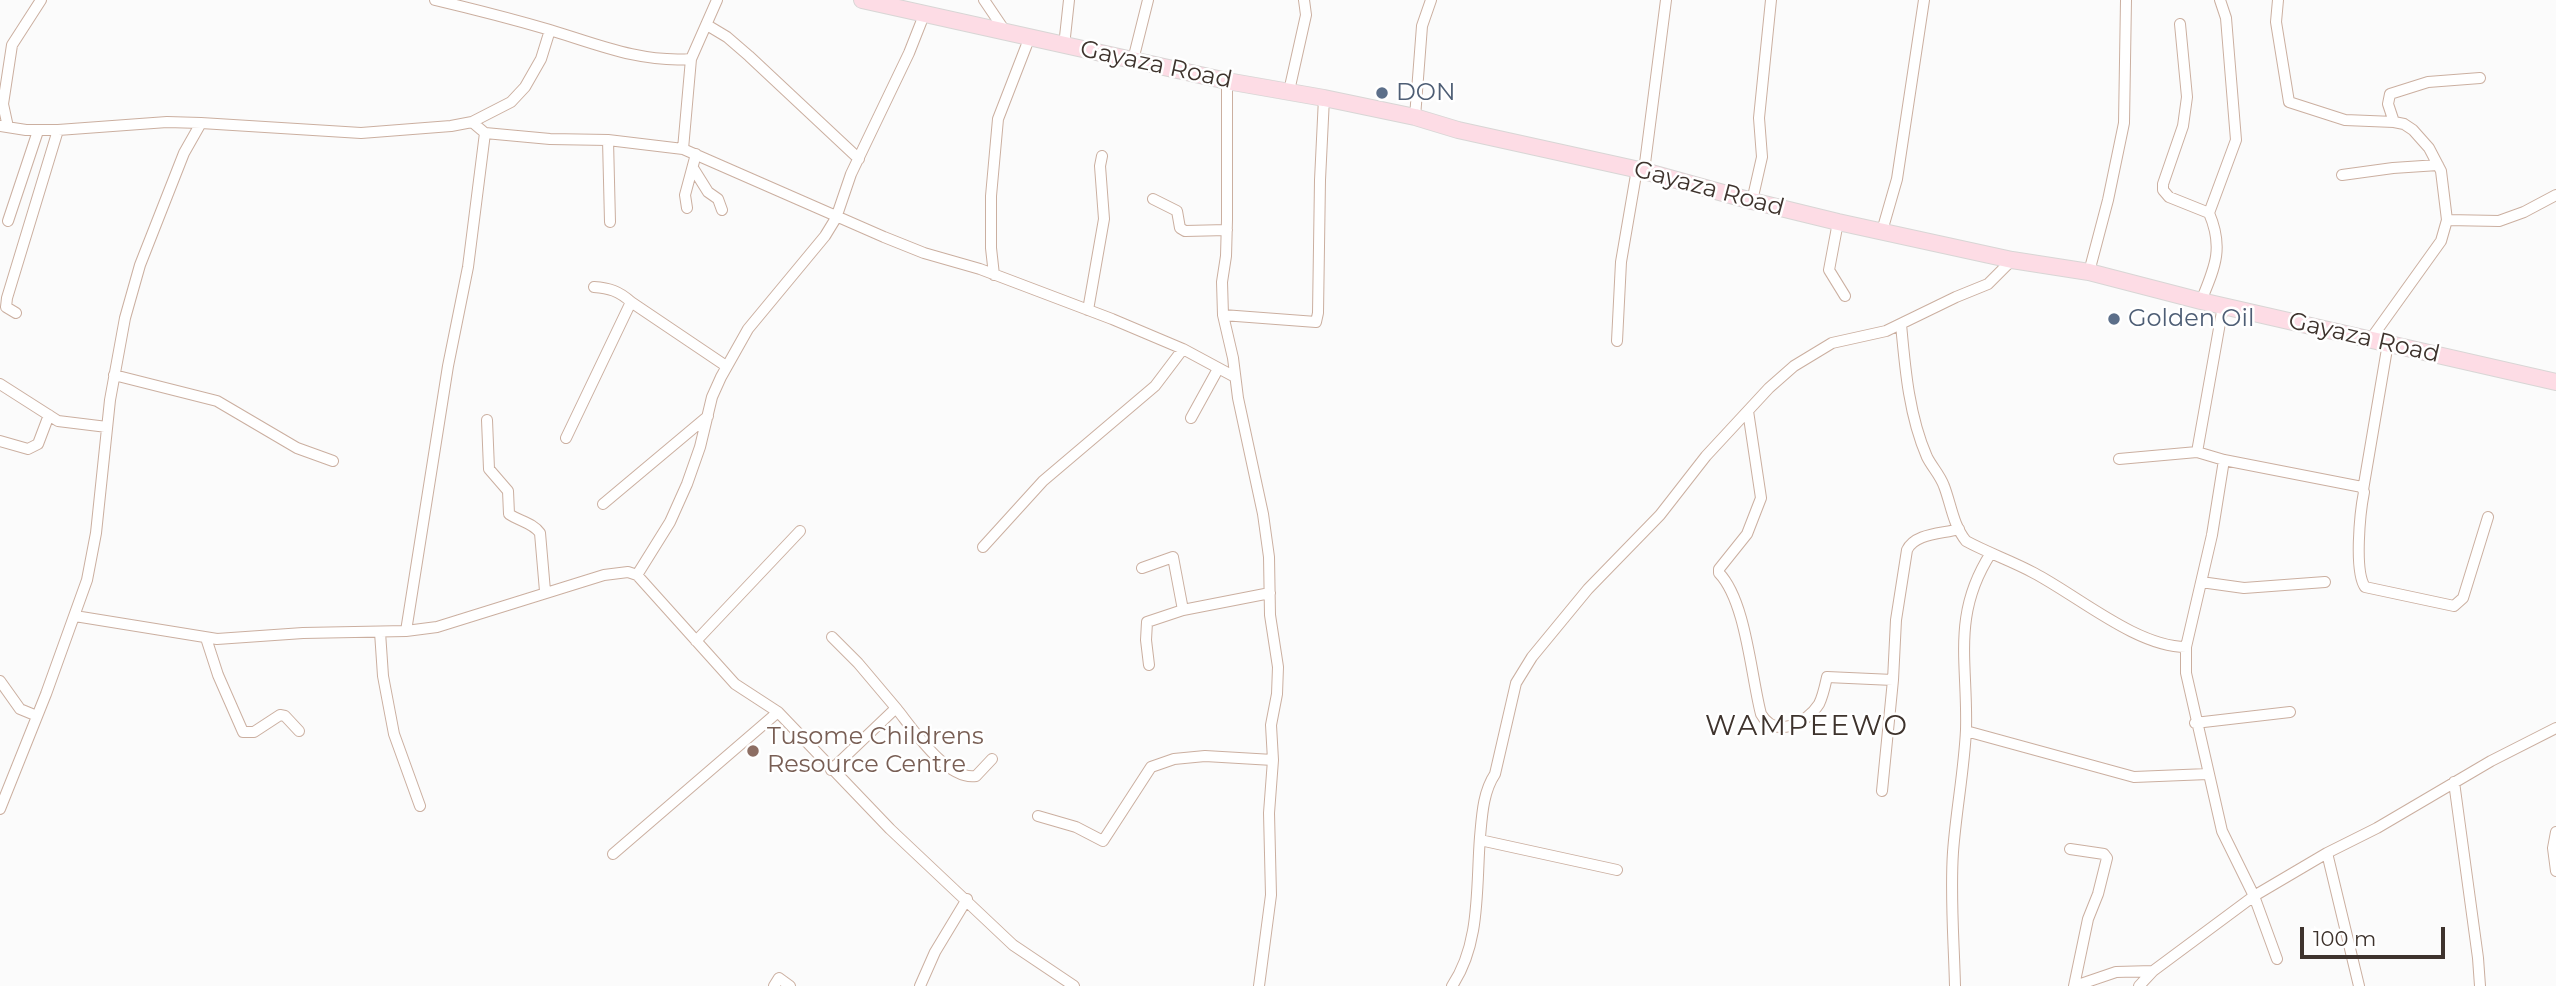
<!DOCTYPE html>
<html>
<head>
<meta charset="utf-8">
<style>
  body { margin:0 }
  #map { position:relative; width:2556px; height:986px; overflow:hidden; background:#fbfbfb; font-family:Montserrat,sans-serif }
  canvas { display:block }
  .scale { position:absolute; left:2300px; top:927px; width:145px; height:32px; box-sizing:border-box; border:4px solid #3e332d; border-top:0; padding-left:9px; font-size:21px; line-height:24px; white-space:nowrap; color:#3e332d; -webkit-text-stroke:5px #fff; paint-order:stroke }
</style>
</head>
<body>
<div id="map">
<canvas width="2556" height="986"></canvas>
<div class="scale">100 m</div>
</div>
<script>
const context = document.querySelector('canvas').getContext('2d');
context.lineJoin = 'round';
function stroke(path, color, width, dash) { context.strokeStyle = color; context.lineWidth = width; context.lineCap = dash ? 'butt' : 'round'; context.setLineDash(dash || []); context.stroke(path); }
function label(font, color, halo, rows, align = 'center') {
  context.font = font + ' Montserrat,sans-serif'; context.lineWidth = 5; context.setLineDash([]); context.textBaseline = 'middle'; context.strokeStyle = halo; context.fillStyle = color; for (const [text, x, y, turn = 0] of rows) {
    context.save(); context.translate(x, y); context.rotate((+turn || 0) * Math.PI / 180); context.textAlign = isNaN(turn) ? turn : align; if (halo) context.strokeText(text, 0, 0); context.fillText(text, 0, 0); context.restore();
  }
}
const street = new Path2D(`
  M435 0C473 9 512 19 550 30 596 44 641 63 691 59L717 0
  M984 0 1005 31
  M2278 0 2276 22 2289 102 2345 120 2394 122 2404 124 2413 130 2429 148 2441 171 2447 220 2441 241 2370 340
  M2180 24 2187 97 2183 126 2163 184V190L2169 197 2209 213
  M707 25 727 37 749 56 859 159
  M1064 46 1069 0
  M1133 60 1148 0
  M1227 81V220L1226 256 1222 282 1223 315 1233 358 1238 398 1263 514 1269 557 1270 615 1278 667 1277 694 1271 725 1273 760 1269 813 1271 895 1259 986
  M1289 91 1306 15 1304 0
  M1415 117 1422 26 1431 0
  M472 122 485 133 550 139 608 140 683 149 884 237 924 253 980 269 1112 319 1183 349 1235 377
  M2394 122 2388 104 2390 94 2428 82 2480 78
  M0 126 26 130H58L167 122 201 123 361 133 451 126 472 122 511 102 525 87 541 59 550 30
  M8 127 3 104 12 45 41 0
  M608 140 610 222
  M683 149 691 59
  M693 168 708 192 718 199 722 210
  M1644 171 1666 0
  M2342 175 2393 168 2438 165
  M1153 199 1177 211 1180 228 1185 231 1227 230
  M1752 201 1762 157 1759 118 1771 0
  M687 208 685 195 696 154
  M2447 220 2499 221 2524 212 2556 195
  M8 221 38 131
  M1838 222 1829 270 1845 296
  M1882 231 1897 179 1924 0
  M2089 272 2108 200 2124 123 2126 0
  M994 275 991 248V196L998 119 1029 39
  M594 287C609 288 619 291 631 302L726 366
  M2201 301C2215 267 2224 248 2209 213L2236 140 2226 18 2220 0
  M1088 310 1104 219 1100 166 1102 156
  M16 313 6 307 7 298 58 130
  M1223 315 1316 322 1318 313 1320 180 1324 98
  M1901 324C1905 368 1909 416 1927 457 1932 467 1940 475 1944 486 1951 504 1953 525 1966 541 1988 553 2012 561 2034 573 2078 596 2137 647 2186 647
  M1617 341 1621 262 1637 169
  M114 375 217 401 297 448 333 461
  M0 384 58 421 107 427
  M1748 411 1761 498 1747 534 1719 569V573C1746 601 1751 676 1761 714 1775 739 1806 724 1819 704 1823 696 1825 686 1827 677L1893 680
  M1191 418 1218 369
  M487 420 489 469 508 491 509 514C519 521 533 523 540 533L545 591
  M566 438 631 302
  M0 441 28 449 38 444 49 415
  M2197 452 2223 306
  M2119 459 2197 452 2224 460 2362 487 2364 492C2360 512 2354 571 2365 587L2454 606 2463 598 2488 517
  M2224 460 2212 535 2186 647V673L2222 831 2254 896 2277 959
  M2363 490 2388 343
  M603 504 708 416
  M983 547 1043 481 1155 386 1183 349
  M1142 568 1173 557 1183 610 1270 593
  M637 575 670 522 687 484 700 447 712 397 721 377 748 329 825 236 836 218 851 174 909 53 924 15
  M2201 582 2244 588 2325 582
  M75 616 217 639 303 633 406 631 437 627 604 575 628 572 637 575 735 684 778 712 890 829 1013 945 1074 986
  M406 631 448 366 468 267 485 133
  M380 632 383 676 394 734 420 806
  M206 638 218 675 243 732H254L280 715 285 716 299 731
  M696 641 800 531
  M1149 665 1146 640 1147 622 1183 610
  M0 681 20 709 37 716
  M896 708C913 729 947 781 976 776L992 759
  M2195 723 2290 712
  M1966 731 2134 777 2208 774
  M831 770 896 708 858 663 832 637
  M2454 782 2478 958 2480 986
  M1882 791 1893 680 1896 620 1907 550C1915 533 1942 534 1959 529
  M0 809 46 694 87 580 96 533 110 400 125 318 140 265 184 153 201 123
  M1038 816 1076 827 1103 841 1151 767 1174 759 1205 756 1273 760
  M2556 832 2553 848 2556 871
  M1480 840 1617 870
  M2070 849 2104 854 2107 858 2098 894 2088 919 2074 986
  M2327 853 2359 986
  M613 854 778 712
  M774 986 779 978 790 986
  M920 986 935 952 967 899
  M1452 986C1481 943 1476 887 1480 837 1482 815 1483 792 1495 774L1516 683 1532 657 1588 589 1660 515 1706 456 1769 388 1794 366 1832 343 1886 331 1956 297 1988 284 2012 260
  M1955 986C1954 942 1950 896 1953 852 1956 811 1964 771 1966 730 1968 663 1951 615 1991 553
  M2075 986 2116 972 2153 971
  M2139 986 2153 971 2254 896 2327 853 2377 828 2491 761 2556 728`);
const primary = new Path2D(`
  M862 0 1227 81 1324 98 1415 117 1458 130 1644 171 1752 201 1838 222 2012 260 2089 272 2201 301 2556 382`);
const markers = [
  [1382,93,7,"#5c6f8a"],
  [2114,319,7,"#5c6f8a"],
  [753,751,7,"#8d6e63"]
];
const streetNames = [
  ["Gayaza Road",1156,65,12],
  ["Gayaza Road",1709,189,15],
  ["Gayaza Road",2364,338,13]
];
const serviceNames = [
  ["DON",1396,93],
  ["Golden Oil",2128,319]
];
const educationNames = [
  ["Tusome Childrens",767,737],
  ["Resource Centre",767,765]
];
const quarterNames = [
  ["WAMPEEWO",1807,727]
];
stroke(street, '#cbafa0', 12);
stroke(primary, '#d8d6d5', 18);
stroke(street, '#fff', 10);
stroke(primary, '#fddce5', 16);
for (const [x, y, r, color] of markers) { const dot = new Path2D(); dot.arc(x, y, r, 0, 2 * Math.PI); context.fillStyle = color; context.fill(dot); stroke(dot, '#fff', 2.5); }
label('24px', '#3e332d', '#fff', streetNames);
label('24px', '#4e5e75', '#fff', serviceNames, 'left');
label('24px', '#785e54', '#fff', educationNames, 'left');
context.letterSpacing = '2px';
label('28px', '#3e332d', '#fff', quarterNames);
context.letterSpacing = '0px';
</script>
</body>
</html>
